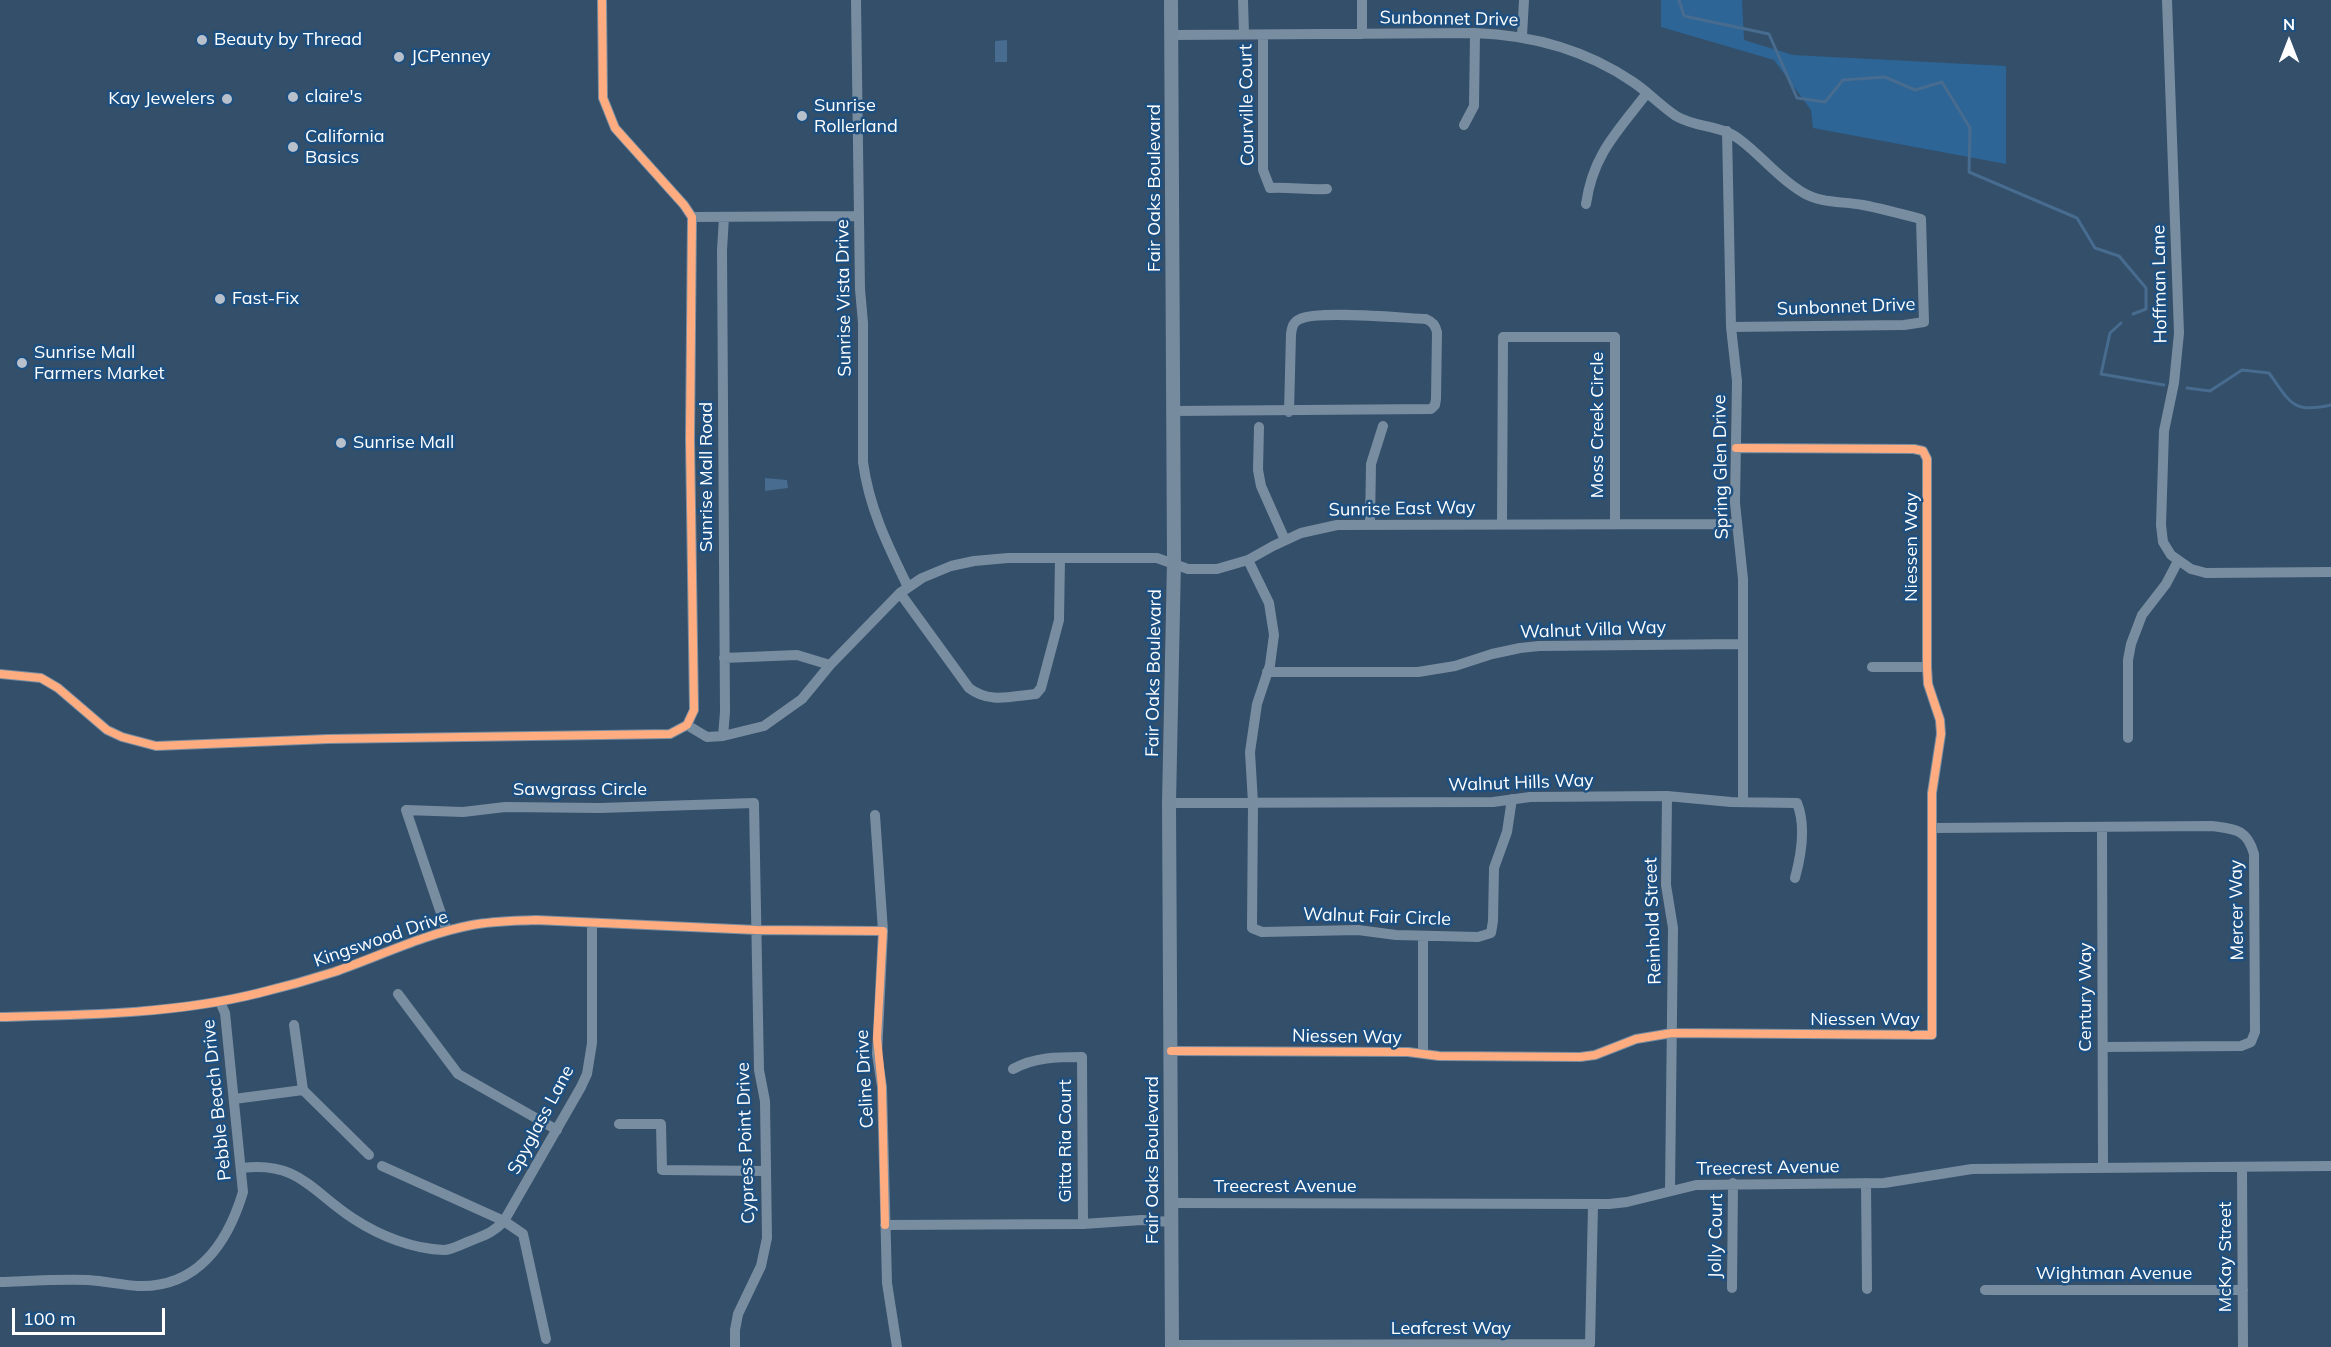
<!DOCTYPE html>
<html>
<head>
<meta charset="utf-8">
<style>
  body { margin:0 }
  #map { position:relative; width:2331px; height:1347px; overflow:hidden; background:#334f6a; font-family:Mulish,sans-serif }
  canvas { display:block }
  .north { position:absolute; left:2259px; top:12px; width:60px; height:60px; -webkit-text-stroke:4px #1d5080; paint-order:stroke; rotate:0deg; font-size:16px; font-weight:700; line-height:24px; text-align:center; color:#fff }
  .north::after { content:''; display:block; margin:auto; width:21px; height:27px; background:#fff; clip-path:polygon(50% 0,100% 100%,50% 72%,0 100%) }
  .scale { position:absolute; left:12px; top:1308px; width:153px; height:27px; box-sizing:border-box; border:3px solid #fff; border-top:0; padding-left:8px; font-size:18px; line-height:21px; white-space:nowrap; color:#fff; -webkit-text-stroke:4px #1d5080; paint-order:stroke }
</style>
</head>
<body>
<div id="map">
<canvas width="2331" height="1347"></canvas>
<div class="north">N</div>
<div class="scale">100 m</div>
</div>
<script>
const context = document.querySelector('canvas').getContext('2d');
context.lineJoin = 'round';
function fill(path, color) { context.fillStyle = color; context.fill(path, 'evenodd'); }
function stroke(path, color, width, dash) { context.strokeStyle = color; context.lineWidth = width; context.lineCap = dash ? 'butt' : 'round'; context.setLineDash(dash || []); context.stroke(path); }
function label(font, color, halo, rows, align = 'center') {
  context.font = font + ' Mulish,sans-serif'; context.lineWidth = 5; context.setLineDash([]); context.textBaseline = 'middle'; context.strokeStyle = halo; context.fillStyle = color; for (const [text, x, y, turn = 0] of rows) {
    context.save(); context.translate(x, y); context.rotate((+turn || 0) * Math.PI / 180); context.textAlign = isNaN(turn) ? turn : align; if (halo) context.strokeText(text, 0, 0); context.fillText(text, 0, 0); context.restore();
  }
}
const green = new Path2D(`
  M1661 0H1742L1744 40 1793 55 2006 66V164L1813 128 1811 110 1774 60 1661 27Z`);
const water = new Path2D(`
  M1007 40V62H995V41Z
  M765 478 787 480 788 488 765 491Z`);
const stream = new Path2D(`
  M1679 0 1684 16 1769 34 1797 98 1825 102 1843 80 1885 77 1915 90 1942 82 1970 128 1969 172 2077 218 2095 248 2119 256 2146 288V309L2133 314
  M2121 323 2110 333 2101 374 2164 385
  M2187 388 2210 391 2242 370 2269 373C2290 402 2292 414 2331 405`);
const minor = new Path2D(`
  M856 0 860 289 863 323V462C869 508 888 546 908 587
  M1243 0 1244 34
  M1362 0V34
  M2167 0 2179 333 2174 383 2164 431 2161 525 2163 542 2171 555 2191 569 2206 573 2331 572
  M1171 35 1475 33C1531 35 1586 50 1633 82 1648 92 1661 106 1676 116 1696 128 1721 125 1739 139 1761 155 1779 179 1802 192 1821 204 1842 201 1863 205 1883 209 1902 214 1921 219L1924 322 1904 325 1731 327
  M1263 35V170L1270 188C1289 187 1308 190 1327 189
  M1522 36 1524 0
  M1464 125 1474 106 1475 33
  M1727 131 1731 327 1737 381 1735 503 1743 579V802
  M1586 204C1593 154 1618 131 1647 93
  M692 217 859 216
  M1173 411 1431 409 1435 405 1436 399 1437 332C1435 325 1433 322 1426 319 1403 318 1317 310 1300 319 1293 322 1292 327 1291 334L1289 412
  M1259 427 1258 470 1261 486 1285 540
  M1370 524 1371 464 1383 426
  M1502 524 1503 337H1615V523
  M1248 560 1269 603 1274 635 1270 665 1257 704 1250 752 1253 803 1252 928 1262 932 1358 930 1396 935 1478 937 1491 933 1493 921 1494 868 1507 832 1512 799
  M900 593 969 688C990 704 1011 696 1036 694L1041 688 1059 620 1060 558
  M724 658 797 655 830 665
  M1872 667H1927
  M1267 672H1418L1455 666 1492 654 1520 648 1539 646 1743 644
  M0 674 41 678 58 688 107 730 122 737 156 746 328 739 670 734 687 725 694 710 690 439 692 217 684 205 615 128 603 98 602 0
  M687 725 707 737 723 736 764 726 802 699 830 665 900 593 922 578 951 566 974 561 1008 558H1157L1188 569H1217L1248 560 1273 546 1301 533 1337 525 1736 524
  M723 736 725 712 722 250 724 217
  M2128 738V660L2131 644 2142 615 2166 584 2178 561
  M1667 796 1666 885 1673 928 1670 1190
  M1169 803 1493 802 1530 797 1667 796 1731 802 1797 803C1806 825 1801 856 1795 878
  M875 815 883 931 877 1054 882 1087 887 1283 897 1347
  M2102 827 2103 1168
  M1933 828 2212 826C2235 829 2247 829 2254 854L2255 1032 2251 1042 2241 1046 2103 1047
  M447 931 406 810 463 812 505 807 600 808 754 803 759 1070 765 1101 767 1238 761 1266 738 1314 735 1330V1347
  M1423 936V1054
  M398 994 458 1074 557 1130
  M0 1017C86 1015 175 1014 259 993 284 987 309 980 334 972 380 956 424 934 472 925 493 921 515 921 536 920L757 930 883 931
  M294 1025 303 1090 369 1155
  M1171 1051 1408 1052 1439 1056 1580 1057 1595 1055 1636 1039 1672 1033 1932 1035V793L1941 734 1940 720 1928 684 1927 667V459L1923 451 1914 449 1736 448
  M1013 1069C1035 1057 1057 1057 1082 1057L1083 1224
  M234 1099 303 1090
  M619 1124H661L662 1170 766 1171
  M382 1166 504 1221 523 1234 546 1339
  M2242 1167 2243 1347
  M242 1168C299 1161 312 1192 354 1219 380 1236 413 1249 444 1250 452 1250 462 1244 470 1241 485 1235 493 1233 504 1221L581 1087 587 1074 592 1043V923
  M1866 1183 1867 1289
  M1171 1203 1609 1204 1627 1202 1696 1185 1884 1183 1972 1169 2331 1166
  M885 1225 1083 1224 1142 1220 1171 1222
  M0 1282C29 1281 59 1279 88 1280 105 1281 122 1285 138 1286 198 1288 228 1242 243 1192L225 1013 220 1002
  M1732 1288 1733 1183
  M1985 1290H2243
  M1172 1345 1590 1344 1593 1205`);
const major = new Path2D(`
  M1171 0 1174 562 1169 803 1172 1347`);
const cycleway = new Path2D(`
  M0 674 41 678 58 688 107 730 122 737 156 746 328 739 670 734 687 725 694 710 690 439 692 217 684 205 615 128 603 98 602 0
  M0 1017C86 1015 175 1014 259 993 284 987 309 980 334 972 380 956 424 934 472 925 493 921 515 921 536 920L757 930 883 931 877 1038 882 1087 885 1225
  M1171 1051 1408 1052 1439 1056 1580 1057 1595 1055 1636 1039 1672 1033 1932 1035V793L1941 734 1940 720 1928 684 1927 667V459L1923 451 1914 449 1736 448`);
const markers = [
  [202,40,6,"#b8c1cb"],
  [399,57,6,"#b8c1cb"],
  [293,97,6,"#b8c1cb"],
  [227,99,6,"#b8c1cb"],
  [802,116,6,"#b8c1cb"],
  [293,147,6,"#b8c1cb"],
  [220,299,6,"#b8c1cb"],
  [22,363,6,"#b8c1cb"],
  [341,443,6,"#b8c1cb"]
];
const streetNames = [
  ["Sunbonnet Drive",1449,19,1],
  ["Courville Court",1247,105,-91],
  ["Fair Oaks Boulevard",1155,188,-90],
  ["Hoffman Lane",2160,284,-91],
  ["Sunrise Vista Drive",844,298,-91],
  ["Sunbonnet Drive",1846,307,-2],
  ["Moss Creek Circle",1598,425,-90],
  ["Spring Glen Drive",1721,467,-91],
  ["Sunrise Mall Road",707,477,-90],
  ["Sunrise East Way",1402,509,-1],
  ["Niessen Way",1912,547,-90],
  ["Walnut Villa Way",1593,630,-2],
  ["Fair Oaks Boulevard",1154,673,-89],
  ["Walnut Hills Way",1521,783,-2],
  ["Sawgrass Circle",580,790],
  ["Mercer Way",2237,910,-91],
  ["Walnut Fair Circle",1377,917,2],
  ["Reinhold Street",1653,921,-92],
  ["Kingswood Drive",381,939,-19],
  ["Century Way",2086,997,-90],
  ["Niessen Way",1865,1020],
  ["Niessen Way",1347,1037,1],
  ["Celine Drive",865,1079,-93],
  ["Pebble Beach Drive",217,1100,-96],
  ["Spyglass Lane",541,1120,-62],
  ["Gitta Ria Court",1066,1141,-90],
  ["Cypress Point Drive",746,1143,-92],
  ["Fair Oaks Boulevard",1153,1160,-90],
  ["Treecrest Avenue",1768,1168,-1],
  ["Treecrest Avenue",1285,1187],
  ["Jolly Court",1716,1236,-89],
  ["McKay Street",2226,1257,-90],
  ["Wightman Avenue",2114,1274],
  ["Leafcrest Way",1451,1329]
];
const poiNames = [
  ["Beauty by Thread",214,40],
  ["JCPenney",411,57],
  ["claire's",305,97],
  ["Kay Jewelers",215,99,"right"],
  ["Sunrise",814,106],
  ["Rollerland",814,127],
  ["California",305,137],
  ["Basics",305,158],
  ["Fast-Fix",232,299],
  ["Sunrise Mall",34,353],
  ["Farmers Market",34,374],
  ["Sunrise Mall",353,443]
];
fill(green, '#2d6596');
fill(water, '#476c8f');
stroke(stream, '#476c8f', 3);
stroke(minor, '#798da0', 10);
stroke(major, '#778b9e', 14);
stroke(cycleway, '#ffac80', 8);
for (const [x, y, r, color] of markers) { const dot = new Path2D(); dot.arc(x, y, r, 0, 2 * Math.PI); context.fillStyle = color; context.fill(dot); stroke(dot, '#1d5080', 2); }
label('18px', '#fff', '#1d5080', streetNames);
label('18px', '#fff', '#1d5080', poiNames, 'left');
</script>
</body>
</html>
